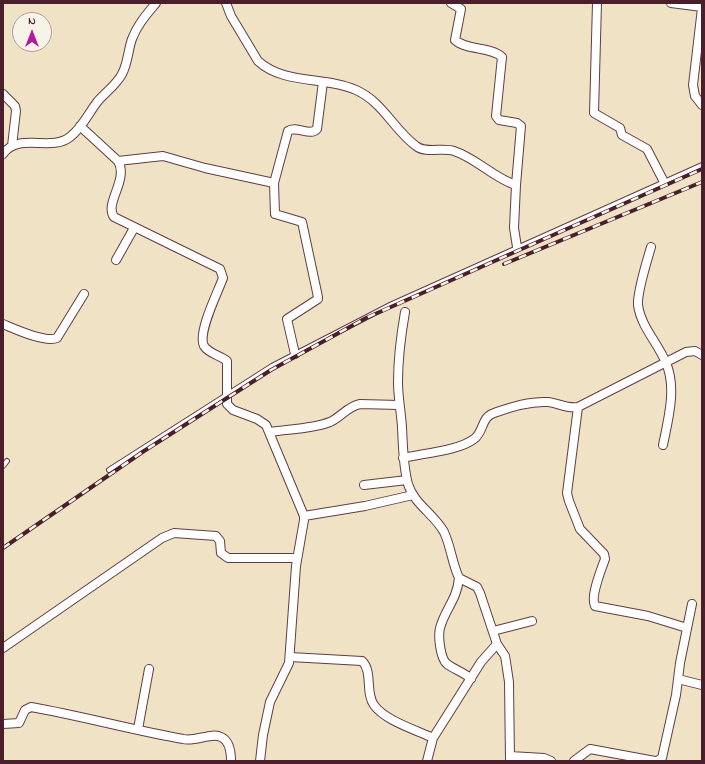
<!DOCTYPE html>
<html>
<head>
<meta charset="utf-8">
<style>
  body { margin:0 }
  #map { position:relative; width:705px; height:764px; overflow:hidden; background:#f0e2c5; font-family:"Indie Flower",sans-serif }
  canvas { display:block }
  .frame { position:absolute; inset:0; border:4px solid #4a1f2b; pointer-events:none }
  .north { position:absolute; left:12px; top:12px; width:40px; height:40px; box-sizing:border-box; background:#f7f3e8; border:1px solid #b29e9c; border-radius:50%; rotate:0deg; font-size:11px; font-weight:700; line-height:16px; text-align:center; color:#4a1f2b }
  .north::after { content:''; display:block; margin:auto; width:14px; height:18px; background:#b5179e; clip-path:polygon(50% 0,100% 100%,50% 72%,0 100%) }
</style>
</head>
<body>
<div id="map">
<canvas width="705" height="764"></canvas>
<div class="frame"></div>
<div class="north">N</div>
</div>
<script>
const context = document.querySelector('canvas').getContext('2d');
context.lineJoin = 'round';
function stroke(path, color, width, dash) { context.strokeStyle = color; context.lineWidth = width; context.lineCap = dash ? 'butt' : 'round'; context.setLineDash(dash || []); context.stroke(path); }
const lane = new Path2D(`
  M3 466 7 461
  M109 470 272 366 392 304 702 165`);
const street = new Path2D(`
  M226 3 231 16 258 61C284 85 325 76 356 90 383 102 393 129 416 146 426 154 442 147 454 151 476 158 495 179 516 185L521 126 517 123 499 120 496 116 502 57C490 46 467 51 455 40L461 9 451 3
  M597 3 594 113 620 128 622 135 647 149 664 182
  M671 3 702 7
  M702 8 693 85 695 96 702 105
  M3 94 15 106 16 111 12 146
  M80 126 118 161C129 180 104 203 114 217L220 269 223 278C218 292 197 333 204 346 209 354 220 355 227 361V404L233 410 257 419 266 425 304 516V520L296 566 289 663 270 702 263 735 260 761
  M3 154C18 132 51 152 70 137 83 127 89 112 98 101 106 92 117 84 122 74 128 63 128 50 132 39 137 25 147 14 156 3
  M118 161 163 156 205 168 274 183
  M516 185 514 228 517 247
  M651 247C647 261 637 292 638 305 641 327 658 343 666 363 677 388 668 420 663 445
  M116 260 134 228
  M405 312C401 335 398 358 398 382 398 397 401 412 402 427 403 446 403 466 408 484 414 504 434 514 444 532 451 547 452 563 459 578L477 587 480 593 497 644 481 662 433 738 427 761
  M3 324C15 329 45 343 57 338L84 294
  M295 354 287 319 318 299V297L302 222 275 214 274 183 288 131C297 125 310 137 317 129L323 82
  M578 407 567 493 569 501 580 529 604 554 605 559C601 570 590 597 595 606L648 616 687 628
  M270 432C289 429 312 429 330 422 341 417 348 406 360 404L399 405
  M403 458C424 453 458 451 474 439 484 432 481 417 494 413 510 407 531 401 548 402 558 403 567 409 578 407L686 352 695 351 702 355
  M364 485 407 480
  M304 516 365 506 413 495
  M459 578C457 600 445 609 440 628 438 636 440 658 447 664 455 670 464 672 471 679
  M493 631 532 621
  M497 644 505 656 506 662 509 682 510 761
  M3 648 162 538 174 533 216 536 220 541 221 553 228 558H297
  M290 657 362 661C373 671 365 693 374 705 384 720 416 730 433 738
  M678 679 702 685
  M3 724 19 723 25 710 31 707C82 716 132 730 183 739 195 742 212 732 221 737 230 741 231 753 231 761
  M138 729 149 669
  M510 756 544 758 551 761
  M574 761 590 749 655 761
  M657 761 662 758 676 695 680 663 692 604`);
const rail = new Path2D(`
  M504 264 702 182
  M3 548 144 451 271 370 366 318 702 169`);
stroke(lane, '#633c42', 6);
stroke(street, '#633c42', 10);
stroke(lane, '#fff', 4);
stroke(street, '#fff', 8);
stroke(rail, '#4a1f2b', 4);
stroke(rail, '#f7f3e8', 2.5, [8]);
</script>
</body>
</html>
